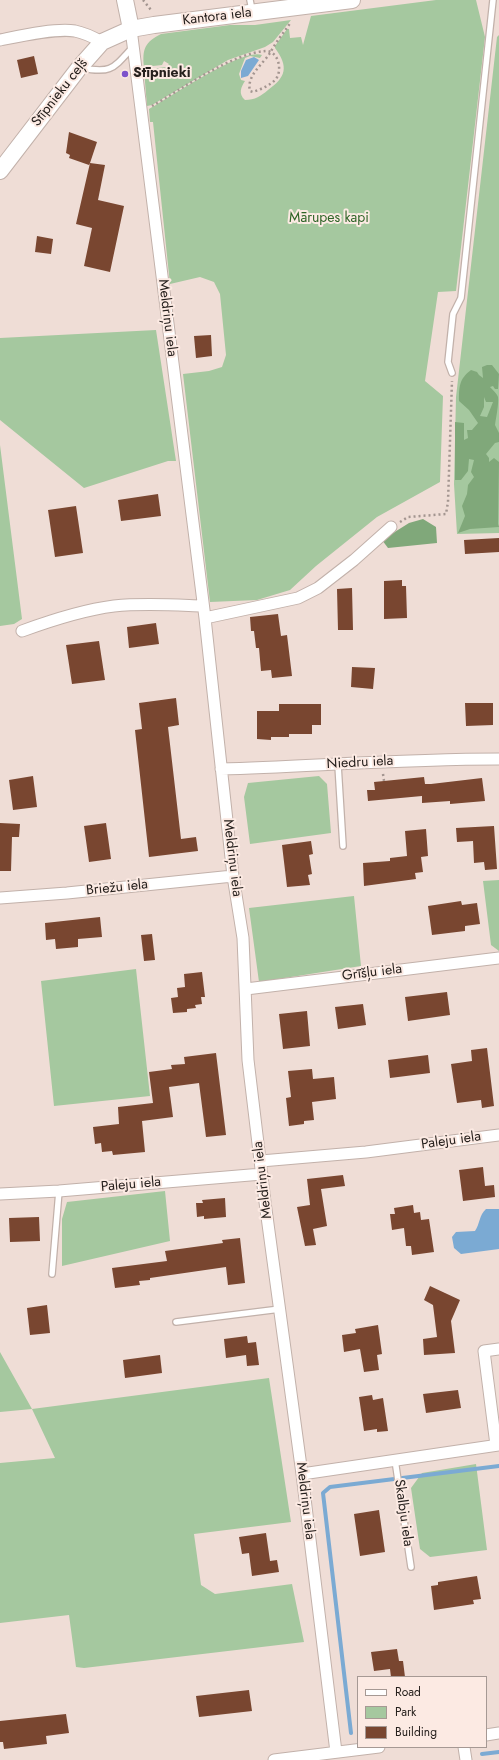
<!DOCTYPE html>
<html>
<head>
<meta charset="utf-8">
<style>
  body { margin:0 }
  #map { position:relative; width:499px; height:1760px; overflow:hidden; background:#efddd6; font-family:Jost,sans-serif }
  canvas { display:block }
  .legend { position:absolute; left:357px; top:1676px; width:130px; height:72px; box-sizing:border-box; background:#fceae3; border:1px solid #a69994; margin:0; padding:5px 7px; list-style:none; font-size:12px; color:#26201d }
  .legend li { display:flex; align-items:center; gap:8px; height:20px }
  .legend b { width:20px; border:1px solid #a69994 }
</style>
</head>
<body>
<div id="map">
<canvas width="499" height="1760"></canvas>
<ul class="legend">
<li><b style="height:5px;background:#fff"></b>Road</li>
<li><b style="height:11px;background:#a5c89f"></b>Park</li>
<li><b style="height:11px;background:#794630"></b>Building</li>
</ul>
</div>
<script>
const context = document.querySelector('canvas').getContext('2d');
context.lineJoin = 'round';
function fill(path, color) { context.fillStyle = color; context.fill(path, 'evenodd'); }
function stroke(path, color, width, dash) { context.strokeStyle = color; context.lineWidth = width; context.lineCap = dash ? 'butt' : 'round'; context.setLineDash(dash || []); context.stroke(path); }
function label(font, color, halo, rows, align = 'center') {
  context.font = font + ' Jost,sans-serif'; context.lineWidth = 4; context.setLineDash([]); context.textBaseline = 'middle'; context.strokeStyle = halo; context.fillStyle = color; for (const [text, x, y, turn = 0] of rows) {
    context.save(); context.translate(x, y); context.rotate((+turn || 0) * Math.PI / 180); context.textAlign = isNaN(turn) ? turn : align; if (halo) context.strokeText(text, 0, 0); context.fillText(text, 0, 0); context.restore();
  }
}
const green = new Path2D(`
  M436 0H476L485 37 456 291 438 292 425 381 443 396 440 482 377 517 316 566 290 590 257 600 210 602 183 374 209 371 222 367 226 355 220 294 214 282 200 277 170 284 153 122H150L149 109C169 98 243 47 262 55L260 58 250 56 245 58 239 74 241 80 245 81C241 87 238 94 245 100 255 100 261 96 268 90 286 77 289 67 275 48V46L287 29H289L290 38 301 37 303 45 311 16Z
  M291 20 273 42 265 47 228 60 152 105 147 106 144 70 166 67 169 64 164 61 162 65 144 67C142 49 145 42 161 34L230 25H255Z
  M499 35V533L457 534 454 484 456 397 497 37Z
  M156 330 176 461H168L84 488 0 420V338Z
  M0 445 22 619 14 624 0 626Z
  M319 776 327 784 331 833 250 844 244 797 248 783Z
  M499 880V951L491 945 483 881Z
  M354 896 361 966 259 982 249 908Z
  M136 969 150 1096 54 1106 41 981Z
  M165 1191 170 1241 62 1266V1219L67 1202Z
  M0 1352 32 1409 269 1378 291 1522 194 1534 201 1585 215 1594 292 1584 304 1642 84 1668 76 1667 69 1615 0 1623V1463L55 1458 32 1409 0 1412Z
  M476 1464 487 1550 430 1557 420 1549 411 1488 422 1473Z`);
const forest = new Path2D(`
  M487 365H492L499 374 498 389H495L493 386 490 387C493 390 497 394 498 397 499 403 496 418 495 425L499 433V442L495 443 486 454 489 458V462L494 458 499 462 498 524 499 527 470 529 458 533 465 516 462 506 467 494 468 485 474 477 471 472 474 460 469 459 468 471 461 480H455V422L464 423V440L468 438 467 430H472L478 423 469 410 459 401C459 387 459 379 471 370L477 372 479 375 483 378 482 367ZM484 397 486 402H493L487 417 480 416 484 407Z
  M423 519 436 527 437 543 388 548 382 540 409 523Z`);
const water = new Path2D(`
  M254 57 259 60 248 76 241 78V71L246 60Z
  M486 1209H499V1249L461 1254 454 1248 452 1237 456 1232 475 1231C480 1224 479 1215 486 1209Z`);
const stream = new Path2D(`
  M351 1733 323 1493 330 1487 499 1466
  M482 1754 499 1752`);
const building = new Path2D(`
  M34 56 38 74 21 78 17 60Z
  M69 132 97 142 90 163 105 165 98 200 124 206 110 272 84 266 92 228 76 224 90 163 89 165 69 158 70 155 66 153Z
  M37 236 53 239 51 254 35 252Z
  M211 335 212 356 196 358 194 336Z
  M158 494 161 516 121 521 118 500Z
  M76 506 83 553 55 557 48 510Z
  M499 538V552L465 554 464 540Z
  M402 580V586H406L407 618 384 619V581Z
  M352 588 353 630H338L337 589Z
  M278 614 281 636 287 635 292 676 272 678 271 670 261 671 259 648H256L254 631H251L250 617Z
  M156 623 159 644 129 648 127 627Z
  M99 641 105 680 72 684 66 645Z
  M352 667 375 668 373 689 351 687Z
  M176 698 179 725 168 727 181 839 196 837 198 851 149 857 135 730 142 729 139 703Z
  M465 703H493V725L466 726Z
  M279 704H321V725H312V734H289V737H271V740L257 739V711H279Z
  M33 776 37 807 13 810 9 780Z
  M424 777 425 784H431L482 778 485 801 450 804V801L422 803V796L368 801 367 790H375L374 782Z
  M0 823 20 824 19 837H12L11 871H0Z
  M106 823 111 859 89 862 84 826Z
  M494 826 497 869 485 870 484 862 474 863 473 841 457 842 456 828Z
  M426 829 428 856 421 857 423 872 415 873 416 879 364 886 363 863 390 861V858L407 856 405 831Z
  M311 841 313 854 309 855 312 874 308 875 310 885 287 887 282 845Z
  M461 901 462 905 477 903 480 924 465 926V931L432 935 428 906Z
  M100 917 102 937 78 939V947L56 949 55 939 46 940 45 923Z
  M152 934 155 960 144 961 141 935Z
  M202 972 205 997H201L202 1004 195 1005 196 1008 187 1009V1012L173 1013 171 998 178 997 177 988 185 987 184 974Z
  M447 992 450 1015 408 1021 405 997Z
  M363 1004 366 1025 338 1029 335 1007Z
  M307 1011 310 1046 283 1049 279 1014Z
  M487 1048 494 1106 482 1108 481 1100 457 1103 451 1064 472 1061 471 1050Z
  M216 1053 226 1135 206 1137 199 1083 169 1087 173 1117 142 1121 145 1152 113 1155 112 1151 102 1152 101 1143 95 1144 93 1127 119 1124 118 1107 153 1103 149 1072 172 1069 171 1065 185 1064 184 1057Z
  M428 1055 430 1073 390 1078 388 1060Z
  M312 1069 313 1079 334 1077 336 1099 312 1102 314 1120 304 1121V1124L289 1126 286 1098 291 1097 288 1071Z
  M483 1167 485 1186 494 1185 495 1197 463 1201 459 1170Z
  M343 1175 345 1186 321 1189 327 1226 313 1229 316 1245 305 1246 297 1207 310 1205 307 1179Z
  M225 1198 226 1217 204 1219V1216L197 1217 196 1203H203L202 1200Z
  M413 1205 414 1213 420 1212 421 1220 429 1219 434 1252 412 1255 411 1246H406L404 1228 392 1230 390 1214H395L394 1208Z
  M39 1217 40 1241 10 1242 9 1218Z
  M240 1238 245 1283 228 1285 226 1267 150 1278V1280L139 1281 140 1285 115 1288 112 1268 167 1261 165 1251 223 1243 222 1240Z
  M430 1286 460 1300 451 1321 455 1353 424 1355 423 1339 437 1337 433 1305 424 1300Z
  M47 1305 50 1333 30 1335 27 1308Z
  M378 1325 382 1354 377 1355 379 1370 364 1372 360 1349 344 1352 342 1335 356 1333 355 1329Z
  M247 1336 248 1343 256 1342 259 1365 247 1366 246 1355 226 1358 224 1339Z
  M160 1355 162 1373 125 1378 123 1360Z
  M458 1390 461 1408 426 1413 423 1394Z
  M372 1395 373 1400 383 1398 388 1431 377 1432V1429L364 1431 359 1397Z
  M379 1510 385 1552 360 1556 354 1514Z
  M266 1533 270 1561 277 1560 279 1572 252 1576 249 1553 242 1554 239 1537Z
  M477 1576 481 1599 473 1600 474 1604 434 1610 431 1586 438 1585V1582Z
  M397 1649 399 1661H403L405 1677H391L390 1669 374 1671 371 1652Z
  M249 1690 252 1711 199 1717 196 1696Z
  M66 1714 69 1733 46 1736 47 1744 4 1749 3 1742H0V1721Z`);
const path = new Path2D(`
  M143 0 151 10
  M152 106C182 89 232 53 266 51 279 51 283 72 275 80 269 86 261 89 253 92L250 91C246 76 263 64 270 53 276 42 284 32 291 22
  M400 522 408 517 446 514 448 502 452 381
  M383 774 384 781`);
const lane = new Path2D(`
  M250 0 252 10
  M81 68C111 73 112 70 132 48
  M452 373 448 362 453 314 461 298 493 0
  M338 765 343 846
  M52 1274 59 1191
  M176 1322 280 1309
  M395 1460 411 1567`);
const street = new Path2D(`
  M131 29 205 618 233 876 243 938 248 1060 265 1202 302 1474 336 1752
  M0 40C20 36 55 28 75 31 85 33 93 37 102 42
  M205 618 298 598 318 588 354 560 391 527
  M22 631C52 620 82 610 114 606 144 603 174 605 203 606
  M221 769C314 766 406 759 499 759
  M0 898 67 893 233 876
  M246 989 499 958
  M261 1161 366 1152 499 1135
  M0 1194 59 1191 262 1174
  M496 1445 484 1351 499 1349
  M302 1474 499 1445
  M486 1735 499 1733
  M464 1747 466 1760
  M274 1760 379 1747`);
const secondary = new Path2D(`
  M125 0 131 29
  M0 171 79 68 102 42 131 29 154 25 352 0`);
const markers = [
  [125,74,4,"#7d52cb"]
];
const streetNames = [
  ["Kantora iela",217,17,-7],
  ["Stīpnieku ceļš",60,93,-52],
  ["Meldriņu iela",167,318,83],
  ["Niedru iela",360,763,-3],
  ["Meldriņu iela",232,858,83],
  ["Briežu iela",117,888,-6],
  ["Grīšļu iela",372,973,-7],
  ["Paleju iela",451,1141,-8],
  ["Meldriņu iela",263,1180,-97],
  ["Paleju iela",131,1185,-5],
  ["Meldriņu iela",305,1501,83],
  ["Skalbju iela",403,1513,82]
];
const poiNames = [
  ["Stīpnieki",133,74]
];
const parkNames = [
  ["Mārupes kapi",329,219]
];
fill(green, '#a5c89f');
fill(forest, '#80a87a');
fill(water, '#7baad3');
stroke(stream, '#7baad3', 4);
fill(building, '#794630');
stroke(lane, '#c2b1aa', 8);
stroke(street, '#c2b1aa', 13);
stroke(secondary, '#c2b1aa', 18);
stroke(path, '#a39590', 2.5, [2, 3]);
stroke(lane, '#fff', 5.5);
stroke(street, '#fff', 11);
stroke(secondary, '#fff', 16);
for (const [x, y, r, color] of markers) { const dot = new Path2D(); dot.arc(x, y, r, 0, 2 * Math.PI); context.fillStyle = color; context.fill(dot); stroke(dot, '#fceae3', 1.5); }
label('14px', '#26201d', '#fceae3', streetNames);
label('bold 14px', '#26201d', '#fceae3', poiNames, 'left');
label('14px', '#2e6427', '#fceae3', parkNames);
</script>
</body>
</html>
